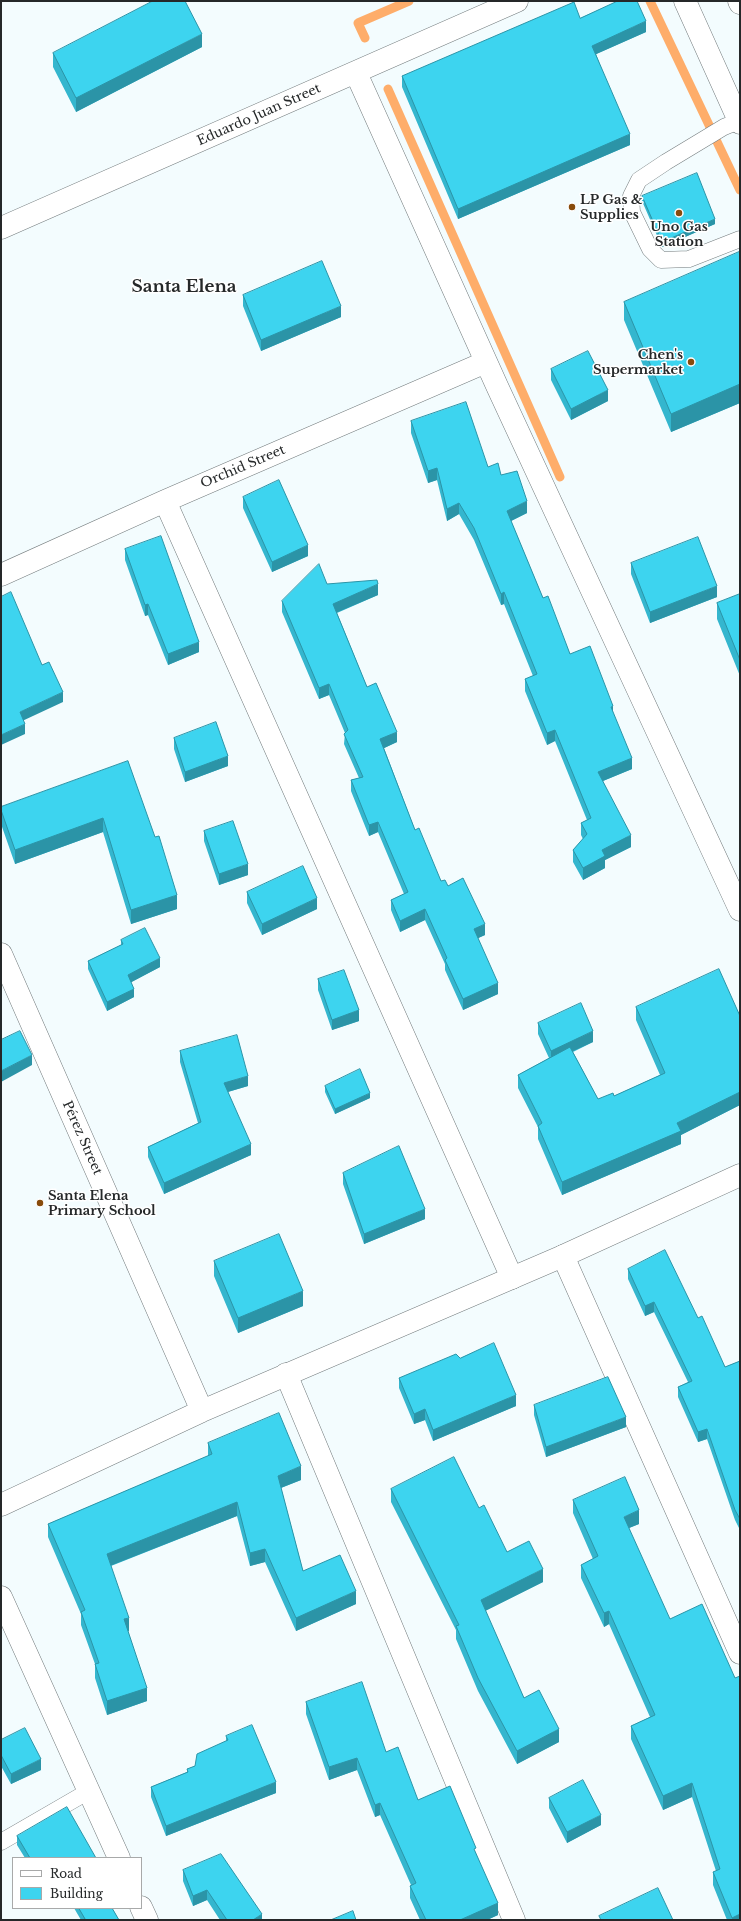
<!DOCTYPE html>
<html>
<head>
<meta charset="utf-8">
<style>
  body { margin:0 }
  #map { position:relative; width:741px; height:1921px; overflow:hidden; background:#f3fcfe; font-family:"Libre Baskerville",serif }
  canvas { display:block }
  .frame { position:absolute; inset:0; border:2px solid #252829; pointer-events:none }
  .legend { position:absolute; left:12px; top:1857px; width:130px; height:52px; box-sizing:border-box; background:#fff; border:1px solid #a8a9a9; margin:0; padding:5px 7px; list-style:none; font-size:12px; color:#252829 }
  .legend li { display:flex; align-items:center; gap:8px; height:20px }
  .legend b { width:20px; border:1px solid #a8a9a9 }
</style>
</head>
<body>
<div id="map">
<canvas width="741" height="1921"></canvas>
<div class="frame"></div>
<ul class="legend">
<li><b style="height:5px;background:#fff"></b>Road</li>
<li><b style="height:11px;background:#3dd4ef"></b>Building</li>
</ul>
</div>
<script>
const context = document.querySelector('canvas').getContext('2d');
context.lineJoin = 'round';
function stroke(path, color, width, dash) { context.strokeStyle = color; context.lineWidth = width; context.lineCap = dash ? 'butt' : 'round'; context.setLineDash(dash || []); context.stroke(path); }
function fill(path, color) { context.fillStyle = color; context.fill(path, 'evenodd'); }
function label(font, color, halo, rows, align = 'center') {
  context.font = font + ' "Libre Baskerville",serif'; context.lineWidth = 3; context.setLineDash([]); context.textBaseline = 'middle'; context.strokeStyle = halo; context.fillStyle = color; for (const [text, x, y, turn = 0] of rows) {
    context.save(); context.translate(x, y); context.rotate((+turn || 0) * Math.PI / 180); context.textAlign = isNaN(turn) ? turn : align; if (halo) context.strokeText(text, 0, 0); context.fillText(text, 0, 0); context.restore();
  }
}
const stream = new Path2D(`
  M650 1 740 190
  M365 38 358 23 409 1
  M388 89 560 477`);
const lane = new Path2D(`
  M739 121 724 127 666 162 639 180 631 196 632 212 650 249 661 260 689 259 740 239
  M1 1842 89 1791`);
const street = new Path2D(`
  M356 73 497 386 740 910
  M165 501 512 1278
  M1 575 165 501 486 362
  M563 1256 740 1653
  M286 1374 514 1920
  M1 1597 119 1858
  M141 1907 147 1920`);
const secondary = new Path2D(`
  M685 1 740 123
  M739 1 740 3
  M1 228 517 1
  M1 954 202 1411
  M1 1505 202 1411 563 1256 740 1175`);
const wall = new Path2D(`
  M580 18 646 32 596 54 630 145 458 219 402 87V76Z
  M202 47 76 112 53 67V53Z
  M642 196 715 224 662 247 642 201Z
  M740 254V403L671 432 624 320V302Z
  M243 295 341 317 261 351 243 306Z
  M551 369 608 401 571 420 551 380Z
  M411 421 501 475 527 513 511 521 543 598 570 654 613 713 632 769 603 781 631 847 605 860V868L583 880 573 862V850L583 839 581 835V823L587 820 555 741 547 745 525 691V679L533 676 504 604 501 605 474 540 459 514 447 521 437 480 428 483 411 433Z
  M243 497 308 556 272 572 243 508Z
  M125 549 199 652 168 665 148 615 145 616 125 560Z
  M631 563 717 597 650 623 631 574Z
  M327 584 378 595 337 613 367 687 397 742 384 748 415 830 441 881 448 886 485 935 478 938 498 994 463 1010 445 970V964L425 920 400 932 391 910V900L404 894 378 832 369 836 351 791V780L359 778 344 744 345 733 329 695 319 699 282 612V601Z
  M740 594V676L717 619V603Z
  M174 738 228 766 185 782 174 749Z
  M128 761 177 909 131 924 103 832 15 864 1 824V807Z
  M204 831 248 875 219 885 204 841Z
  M247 892 317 909 262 935 247 903Z
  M121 940 160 967 131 982 134 997 107 1011 88 969V961L121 945Z
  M318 979 359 1021 332 1030 318 990Z
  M636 1007 740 1016V1105L681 1135V1144L562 1195 538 1139V1127L518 1088V1075L549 1058 538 1034V1023L593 1042 573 1052 598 1099 614 1096 660 1075 636 1020Z
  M180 1051 248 1086 228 1092 251 1155 164 1194 148 1157V1147L198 1123 180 1062Z
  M325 1086 370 1098 335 1114 325 1092Z
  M343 1173 425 1219 364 1244 343 1184Z
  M214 1261 303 1306 238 1333 214 1276Z
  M628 1269 698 1318 725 1367 740 1361V1530L735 1520 707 1439 698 1442 678 1397V1387L688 1382 654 1312 645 1316 628 1279Z
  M460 1358 516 1406 433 1441 425 1420 414 1424 399 1388V1378Z
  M534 1405 626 1427 546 1457 534 1415Z
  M208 1443 301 1480 281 1488 303 1571 356 1604 296 1631 265 1562 250 1566 237 1516 111 1566 129 1631H128L147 1701 107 1715 95 1678V1664L81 1625V1614L48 1537V1524L208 1456Z
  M391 1489 479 1508 507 1552 543 1582 485 1611 524 1698 559 1742 517 1764 478 1691 456 1639V1630L391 1502Z
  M573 1500 639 1524 629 1528 740 1920H727L713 1885V1872L716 1871 692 1797 663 1810 631 1739V1726L650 1717 609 1624 604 1627 581 1578V1565L593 1559 573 1513Z
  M306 1702 386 1752 418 1800 476 1854 498 1915 487 1920H420L410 1898V1886L411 1885 380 1815 375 1817 357 1770 329 1780 306 1714Z
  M226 1736 276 1793 166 1836 151 1797V1787L187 1772V1769L195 1766 226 1741Z
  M1 1740 41 1770 11 1784 1 1766Z
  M549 1798 601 1825 567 1843 549 1808Z
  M17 1836 96 1858H25L17 1845Z
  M183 1870 262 1920H220L207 1900 193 1906 183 1881Z
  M74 1908H112L119 1920H81Z`);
const shadedWall = new Path2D(`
  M646 21V32L592 56V46Z
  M202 34V47L76 112V98Z
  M630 134V145L458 219V209Z
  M715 219V224L662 247V242Z
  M341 306V317L261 351V340Z
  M740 384V403L671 432V414Z
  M608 390V401L571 420V409Z
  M437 468V480L428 483V471Z
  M527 501V513L507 523V511Z
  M459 503V514L447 521V509Z
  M308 545V556L272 572V562Z
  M378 584V595L333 614V604Z
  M717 586V597L650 623V612Z
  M504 592V604L501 605V594Z
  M148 604V615L145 616V605Z
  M199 642V652L168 665V654Z
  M329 684V695L319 699V688Z
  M63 692V702L20 722V712Z
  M613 706V718L611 707Z
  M25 724V734L1 745V735Z
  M555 730V741L547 745V733Z
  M397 732V742L380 750V739Z
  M228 756V766L185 782V772Z
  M632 758V769L598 783V772Z
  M103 818V832L15 864V850Z
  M378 822V832L369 836V825Z
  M631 835V847L605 860V868L583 880V868L602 850Z
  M248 864V875L219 885V874Z
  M177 895V909L131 924V910Z
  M317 898V909L262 935V924Z
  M425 909V920L400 932V921Z
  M485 924V935L474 940V929Z
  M160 958V967L128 984V975Z
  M498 983V994L463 1010V999Z
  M134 989V997L107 1011V1002Z
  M359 1010V1021L332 1030V1020Z
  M593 1031V1042L551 1061V1051Z
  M32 1055V1065L1 1082V1071Z
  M248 1076V1086L224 1093V1083Z
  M740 1092V1105L681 1135V1144L562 1195V1182L677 1123Z
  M370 1093V1098L335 1114V1109Z
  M251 1144V1155L164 1194V1183Z
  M425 1209V1219L364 1244V1234Z
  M303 1291V1306L238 1333V1318Z
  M654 1302V1312L645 1316V1306Z
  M516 1395V1406L433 1441V1430Z
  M425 1409V1420L414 1424V1414Z
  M626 1417V1427L546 1457V1447Z
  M707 1429V1439L698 1442V1432Z
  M301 1466V1480L278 1489V1476Z
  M237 1502V1516L107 1567V1554Z
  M639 1510V1524L624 1530V1517Z
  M265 1549V1562L250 1566V1553Z
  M543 1569V1582L481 1613V1600Z
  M356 1591V1604L296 1631V1618Z
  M609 1611V1624L604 1627V1613Z
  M129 1618V1631L124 1632V1619Z
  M147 1688V1701L107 1715V1701Z
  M559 1729V1742L517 1764V1751Z
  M357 1758V1770L329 1780V1767Z
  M41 1759V1770L11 1784V1774Z
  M276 1782V1793L166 1836V1826Z
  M692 1783V1797L663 1810V1796Z
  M380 1803V1815L375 1817V1805Z
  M601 1815V1825L567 1843V1832Z
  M207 1890V1900L193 1906V1896Z
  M498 1903V1915L487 1920H460Z
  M262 1914V1920H253Z
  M740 1914V1920H732V1918Z`);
const building = new Path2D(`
  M153 1H185L202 34 76 98 53 53Z
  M618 1H637L646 21 592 46 630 134 458 209 402 76 574 2 580 18Z
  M697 173 715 219 662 242 642 196Z
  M739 252 740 254V384L671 414 624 302Z
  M322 261 341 306 261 340 243 295Z
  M588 351 608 390 571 409 551 369Z
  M466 402 488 467 498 463 501 475 517 471 527 501 507 511 543 598 548 596 570 654 590 646 613 706 611 707 632 758 598 772 631 835 602 850 605 856 583 868 573 850 587 834 581 823 591 818 555 730 547 733 525 679 537 674 504 592 501 594 474 528 459 503 447 509 437 468 428 471 411 421Z
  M279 480 308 545 272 562 243 497Z
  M161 536 199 642 168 654 148 604 145 605 125 549Z
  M698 537 717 586 650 612 631 563Z
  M319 564 327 584 377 580 378 584 333 604 367 687 376 683 397 732 380 739 415 830 419 828 441 881 445 880 448 886 463 878 485 924 474 929 498 983 463 999 445 960 447 958 425 909 400 921 391 900 408 892 378 822 369 825 351 780 363 777 344 734 348 730 329 684 319 688 282 601Z
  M11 592 42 665 49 662 63 692 20 712 25 724 1 735V597Z
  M740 594V660L717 603Z
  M216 722 228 756 185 772 174 738Z
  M128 761 155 837 159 836 177 895 131 910 103 818 15 850 1 810V807Z
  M233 821 248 864 219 874 204 831Z
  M303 866 317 898 262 924 247 892Z
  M145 928 160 958 128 975 134 989 107 1002 88 961 123 944 121 940Z
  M719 969 740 1016V1092L677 1123 681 1131 562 1182 538 1126 542 1123 518 1075 570 1047 598 1099 613 1093 614 1096 665 1073 636 1007Z
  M344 970 359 1010 332 1020 318 979Z
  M581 1003 593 1031 551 1051 538 1023Z
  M20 1031 32 1055 1 1071V1040Z
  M237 1035 248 1076 224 1083 251 1144 164 1183 148 1147 201 1122 180 1051Z
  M360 1069 370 1093 335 1109 325 1086Z
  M399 1146 425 1209 364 1234 343 1173Z
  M279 1234 303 1291 238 1318 214 1261Z
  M665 1250 698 1318 702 1316 725 1367 740 1361V1519L735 1510 707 1429 698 1432 678 1387 692 1381 654 1302 645 1306 628 1269Z
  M494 1343 516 1395 433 1430 425 1409 414 1414 399 1378 456 1354 460 1358Z
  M608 1377 626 1417 546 1447 534 1405Z
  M279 1413 301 1466 278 1476 303 1571 340 1555 356 1591 296 1618 265 1549 250 1553 237 1502 107 1554 129 1618 124 1619 147 1688 107 1701 95 1664 99 1663 81 1612 85 1610 48 1524 212 1454 208 1443Z
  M454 1457 479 1508 484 1505 507 1552 529 1541 543 1569 481 1600 524 1698 539 1690 559 1729 517 1751 478 1678 456 1626 459 1625 391 1489Z
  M625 1477 639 1510 624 1517 670 1619 702 1604 735 1678 740 1676V1914L732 1918 713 1872 720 1869 692 1783 663 1796 631 1726 655 1715 609 1611 604 1613 581 1565 598 1556 573 1500Z
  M362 1682 386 1752 398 1747 418 1800 450 1786 476 1848 474 1849 498 1903 460 1920H426L410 1886 416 1883 380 1803 375 1805 357 1758 329 1767 306 1702Z
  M252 1725 276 1782 166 1826 151 1787 188 1772 187 1769 195 1766 197 1754 228 1740 226 1736Z
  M25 1728 41 1759 11 1774 1 1755V1740Z
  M583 1780 601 1815 567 1832 549 1798Z
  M67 1807 96 1858H30L17 1836Z
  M221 1854 262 1914 253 1920H227L207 1890 193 1896 183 1870Z
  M658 1888 673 1920H601L599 1916Z
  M79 1908H112L119 1920H86Z
  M353 1911 356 1920H331Z`);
const markers = [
  [572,207,4,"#884b0b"],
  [679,213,4,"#884b0b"],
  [691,362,4,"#884b0b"],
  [40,1203,4,"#884b0b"]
];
const streetNames = [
  ["Eduardo Juan Street",259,115,-24],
  ["Orchid Street",243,467,-23],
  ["Pérez Street",82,1138,66]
];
const poiNames = [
  ["LP Gas &",580,200],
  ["Supplies",580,215],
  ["Uno Gas",679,227,"center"],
  ["Station",679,242,"center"],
  ["Chen's",683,355,"right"],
  ["Supermarket",683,370,"right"],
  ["Santa Elena",48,1196],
  ["Primary School",48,1211]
];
const districtNames = [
  ["Santa Elena",184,287]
];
stroke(stream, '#fead6a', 9);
stroke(lane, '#737b7d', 17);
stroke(street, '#737b7d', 23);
stroke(secondary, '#737b7d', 23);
stroke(lane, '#fff', 16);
stroke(street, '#fff', 22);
stroke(secondary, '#fff', 22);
fill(wall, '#34b6ce');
fill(shadedWall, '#2b94a7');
fill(building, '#3dd4ef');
stroke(building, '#2b94a7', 1);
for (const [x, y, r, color] of markers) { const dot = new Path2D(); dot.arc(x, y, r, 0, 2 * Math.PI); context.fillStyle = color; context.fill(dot); stroke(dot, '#fff', 1.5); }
label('13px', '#252829', '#fff', streetNames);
label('bold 13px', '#252829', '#fff', poiNames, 'left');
label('bold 17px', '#252829', '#fff', districtNames);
</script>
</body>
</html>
